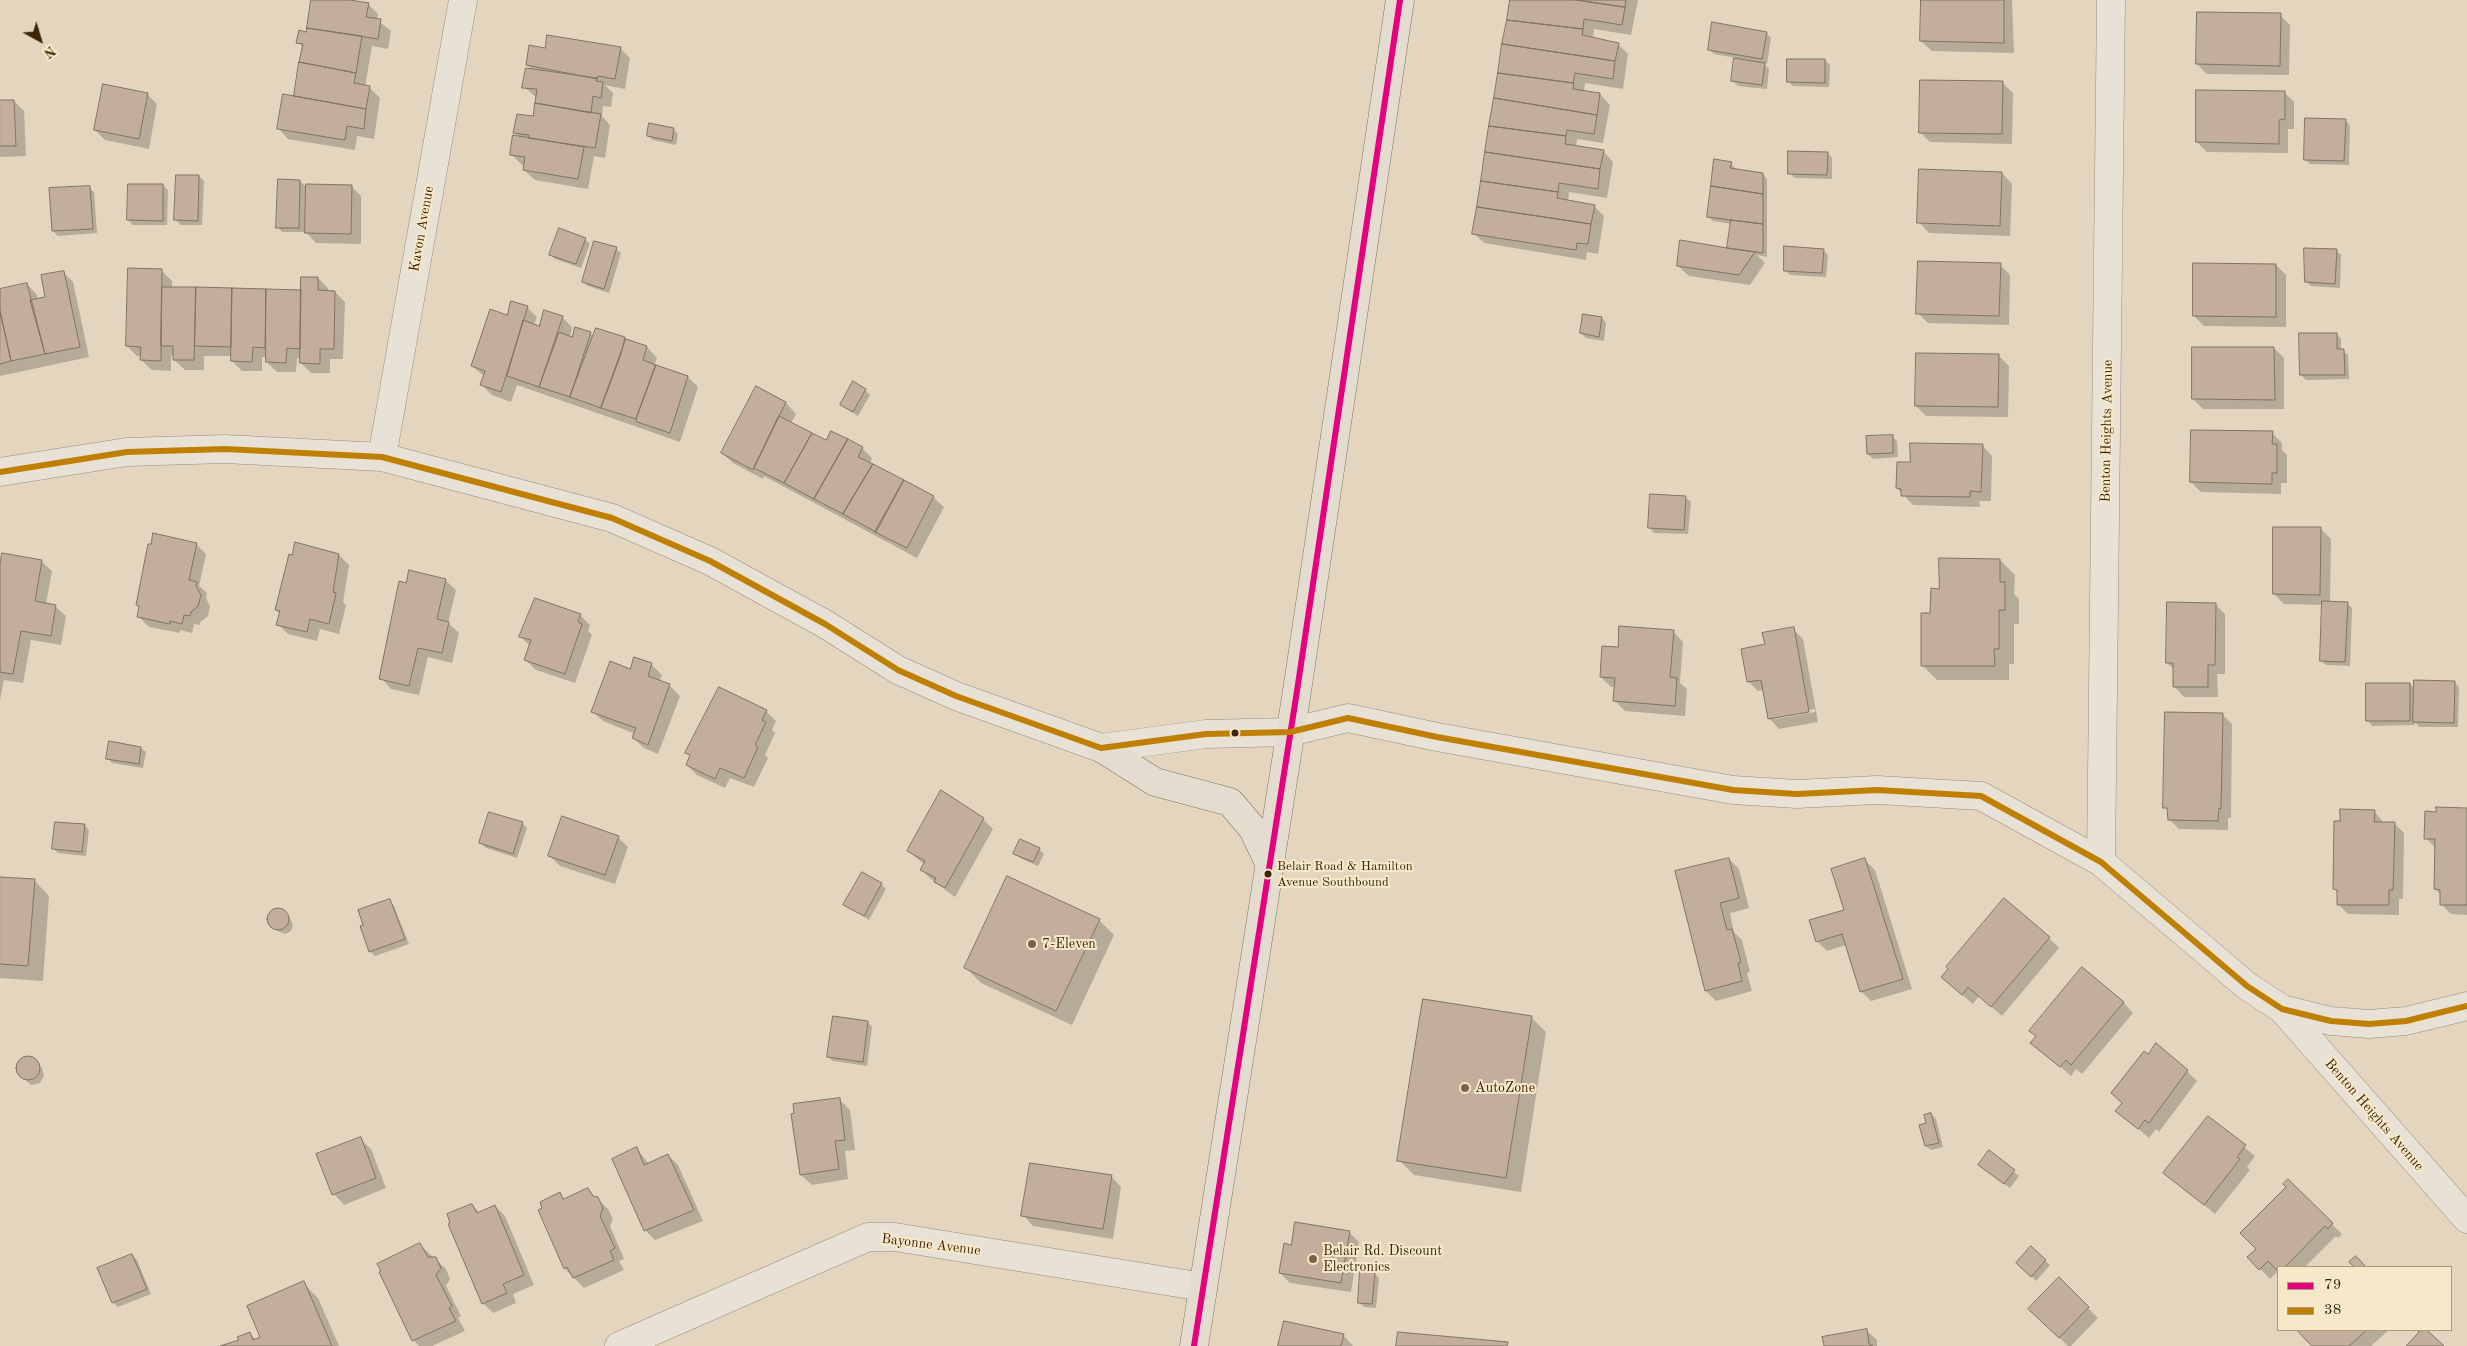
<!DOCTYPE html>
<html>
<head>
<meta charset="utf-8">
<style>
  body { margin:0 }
  #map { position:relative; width:2467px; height:1346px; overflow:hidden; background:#e4d6be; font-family:"Old Standard TT",serif }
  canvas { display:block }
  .legend { position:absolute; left:2277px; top:1266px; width:175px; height:65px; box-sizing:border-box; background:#f8e8ca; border:1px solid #ad9a7c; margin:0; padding:6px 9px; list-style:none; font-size:15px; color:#3d2608 }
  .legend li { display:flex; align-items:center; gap:10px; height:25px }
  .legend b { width:25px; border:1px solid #ad9a7c }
  .north { position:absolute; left:15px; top:15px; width:50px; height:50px; -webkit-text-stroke:4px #f8e8ca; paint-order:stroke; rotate:141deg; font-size:14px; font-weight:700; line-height:20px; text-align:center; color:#3d2608 }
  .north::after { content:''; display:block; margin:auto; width:18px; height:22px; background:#3d2608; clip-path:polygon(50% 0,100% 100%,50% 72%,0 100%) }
</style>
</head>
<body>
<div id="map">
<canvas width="2467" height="1346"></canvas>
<ul class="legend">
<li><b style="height:6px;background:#e5007d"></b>79</li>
<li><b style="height:6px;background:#bf8002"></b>38</li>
</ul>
<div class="north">N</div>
</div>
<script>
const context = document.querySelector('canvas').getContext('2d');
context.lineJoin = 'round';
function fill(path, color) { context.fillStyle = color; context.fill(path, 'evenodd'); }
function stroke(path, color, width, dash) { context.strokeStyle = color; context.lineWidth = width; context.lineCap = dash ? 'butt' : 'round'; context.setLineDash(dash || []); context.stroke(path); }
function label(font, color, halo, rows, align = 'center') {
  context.font = font + ' "Old Standard TT",serif'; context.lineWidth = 4; context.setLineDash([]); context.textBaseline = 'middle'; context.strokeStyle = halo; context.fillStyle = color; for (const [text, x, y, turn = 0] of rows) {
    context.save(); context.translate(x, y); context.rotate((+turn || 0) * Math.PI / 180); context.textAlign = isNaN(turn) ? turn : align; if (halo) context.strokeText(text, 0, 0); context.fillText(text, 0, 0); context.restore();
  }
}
const shadow = new Path2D(`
  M313 0H343L368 4 378 14 377 20 391 31 388 49 372 46 365 87 370 88 380 98 374 139 357 136 355 150 288 139 278 128 295 97 303 48 298 42 307 33Z
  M1511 0H1638L1631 35 1594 29 1593 39 1618 44 1628 54 1623 89 1585 83 1584 92 1600 94 1610 105 1603 143 1577 139 1576 147 1603 151 1613 162 1607 198 1569 192 1568 202 1594 206 1604 216 1598 254 1587 252 1586 260 1484 243 1474 233Z
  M1922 0H2012L2014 53 1932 51 1921 41Z
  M2280 15 2290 25 2289 75 2207 74 2197 64Z
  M1767 34 1771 38 1767 64 1764 63 1769 69 1767 89 1738 86 1733 81 1736 58 1714 54 1709 49Z
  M620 48 630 58 625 89 605 85 613 93 611 107 603 106 602 116 610 125 605 158 594 156 588 189 535 180 524 170 525 165H522L511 154 520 138 515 132 534 118 537 98 524 87 533 70 527 65 546 49Z
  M1825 60 1830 65 1829 87 1793 86 1788 81Z
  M2003 83 2013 93 2012 144 1930 142 1920 132Z
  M2284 92 2294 102V129H2288V153L2207 152 2197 142Z
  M147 94 157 104 149 149 105 140 95 130Z
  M0 101H14L24 111 26 156 0 157Z
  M2345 120 2350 125 2349 165 2310 164 2305 159Z
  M673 129 678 134 676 145 653 140 648 136Z
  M1828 153 1832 158V179L1795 178 1790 173Z
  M1731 163 1736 170 1763 174 1767 179V257L1757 255 1765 263 1750 285 1689 276 1678 266 1728 249 1732 224 1713 221 1708 216Z
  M2002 173 2012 184 2010 236 1929 233 1919 222Z
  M199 176 204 181 202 225H181L176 220Z
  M300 181 307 188 351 186 361 196V244L316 243 304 230V232H282L278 227Z
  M163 185 168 190 167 225H133L128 220Z
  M89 187 94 192 97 233 58 236 53 231Z
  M585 239 590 244 581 268 555 259 550 254Z
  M616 249 621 253 609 293 588 286 583 282Z
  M1823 250 1828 255 1826 277 1790 275 1785 270Z
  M2336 250 2341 255 2340 288 2311 286 2306 281Z
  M2000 265 2010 275 2009 325 1928 323 1918 313Z
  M2276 265 2286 275V327L2204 326 2194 316Z
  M162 271 172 281V288L302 291 318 278 328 288V292H335L345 302 343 359H330V373H311L301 363V358H297L296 372H277L267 362V357H262V371H242L232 361V356H204V370H185L174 360V355H171V371L152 370 141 360 142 356H137L127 346Z
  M63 272 73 282 89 357 0 376V290L27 284 37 295 38 300 47 297Z
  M527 307 537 317 534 325 540 327 562 317 572 327 570 337 590 333 594 337 624 338 647 347 657 358 654 366 688 377 698 387 680 442 517 385 511 402 492 395 482 385 484 376 472 366 508 316Z
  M1602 318 1606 323 1604 341 1586 338 1581 333Z
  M2337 334 2341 339V350L2348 355 2349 379 2306 380 2301 375Z
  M2274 348 2284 358V409H2203L2193 399Z
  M1999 356 2009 366 2008 417 1926 416 1916 406Z
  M756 388 786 403 796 414 791 423 826 442 862 448 872 458 870 464 933 497 944 507 917 558 764 476 763 479 733 463 722 453Z
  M865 390 870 395 858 416 841 405Z
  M2272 433 2282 443V450L2287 455V483H2281V494L2201 492 2191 482Z
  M1893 437 1897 441 1898 457 1873 459 1868 454Z
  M1982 445 1992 456 1991 501H1979L1980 507 1913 505 1897 488 1912 464Z
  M1686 498 1691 502 1688 534 1654 533 1650 528Z
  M2321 529 2331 539 2330 603H2347L2352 608 2350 666 2326 665 2321 661 2323 605 2284 604 2274 594Z
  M196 544 206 554 199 586 207 593 206 598 210 606 208 616 200 622V625L194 624 192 633 180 630V633L149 627 139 617 140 608 137 604Z
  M339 555 349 565 343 602 346 605 339 634 320 629 317 641 288 634 278 624 280 614 276 610Z
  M2000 560 2015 575 2014 594 2019 599V624H2014V664H2009V680H1937L1922 665 1931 614 1940 590Z
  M41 561 52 571 46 604 55 606 66 616 61 645 31 640 23 683 4 680 0 700V567Z
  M445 580 456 590 448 623 459 633 452 663 428 657 419 695 391 689 381 678 407 584Z
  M2215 604 2225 614V674H2217L2218 697H2184L2174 686V669L2167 663Z
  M580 615 590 625 588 631 592 635 575 683 536 670 526 660 530 646 521 637Z
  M1793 629 1803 639 1818 722 1779 729 1769 718 1764 690 1758 691 1748 681 1767 645ZM1815 709V712L1775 719V716Z
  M1673 631 1683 642 1680 683 1687 689 1685 716 1625 711 1615 701 1616 687H1611L1601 677 1619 648Z
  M635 658 652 665 662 675 659 682 669 685 680 696 658 754 644 748 633 738 635 734 603 721 592 711 631 670Z
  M2454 682 2459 687 2458 727H2419L2415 722V725L2372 726 2368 721 2410 684 2415 689Z
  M712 701 766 711 776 721 772 730 775 733 765 755 768 758 754 787 730 778 725 788 697 775 687 765 691 757 687 753Z
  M2222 714 2232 724 2231 818H2228V830L2179 829 2169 819V811L2165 807Z
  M141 748 146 752 143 768 112 763 108 758Z
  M2467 809V915L2451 914 2441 904V895L2435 889 2436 849 2426 838 2437 813Z
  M2374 811 2384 823H2394L2404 833 2403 899H2399V915L2348 914 2338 904 2339 893 2335 889 2341 822Z
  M983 819 993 829 955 897 931 879 921 869 924 864 908 851Z
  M522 823 527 828 517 858 486 848 481 843Z
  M84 825 89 830 86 856 58 853 53 848Z
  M618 837 628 847 615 884 560 866 550 856Z
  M1039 849 1044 854 1038 866 1020 858 1015 853Z
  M1729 859 1739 869 1749 908 1730 913 1734 932 1742 940 1750 972 1747 973 1752 991 1716 1001 1706 991 1677 872Z
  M1865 860 1875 870 1912 989 1871 1001 1861 991 1846 945 1827 951 1817 941 1845 911Z
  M0 878 34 880 49 896 43 981 0 978Z
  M881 884 886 889 869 920 845 905Z
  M389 901 394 906 409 944 375 956 370 951Z
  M279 909 290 918 293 925 291 931 285 934 277 931 269 921 271 913Z
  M1099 920 1114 935 1072 1025 981 983 966 968Z
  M2049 938 2059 948 2002 1016 1979 996 1973 1004 1953 987Z
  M2123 1002 2133 1013 2082 1074 2076 1069 2071 1076 2032 1042 2037 1037 2030 1031Z
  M1531 1017 1546 1032 1521 1192 1414 1175 1399 1160Z
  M868 1022 872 1027 867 1066 833 1061 828 1057Z
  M30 1057 42 1068 44 1076 40 1083 31 1085 20 1075 17 1067 22 1060Z
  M2187 1071 2197 1081 2159 1132 2156 1129 2149 1138 2117 1111Z
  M840 1100 850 1110 855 1150 845 1151 848 1179 812 1185 801 1175 792 1115Z
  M1931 1114 1936 1119 1943 1147 1931 1150 1926 1146 1927 1124Z
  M2208 1117 2255 1156 2247 1167 2250 1170 2215 1214 2164 1172Z
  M360 1139 371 1149 386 1188 344 1205 334 1194 318 1155Z
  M636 1148 649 1164 668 1155 678 1165 703 1221 655 1240 645 1230Z
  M1989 1152 2019 1176 2010 1188 1984 1169Z
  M1111 1176 1121 1187 1113 1239 1033 1226 1023 1215Z
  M2288 1181 2342 1234 2338 1238 2336 1236 2305 1267H2278V1271L2270 1279 2249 1257 2257 1249 2287 1187Z
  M588 1190 608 1209 613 1219 610 1226 624 1259 619 1261 624 1270 584 1288 565 1269 539 1210 560 1194 566 1200Z
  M472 1205 480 1213 495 1206 505 1216 534 1285 513 1294 516 1303 493 1313 483 1303Z
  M1349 1232 1359 1242 1351 1292 1290 1283 1280 1273 1293 1246Z
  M420 1245 446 1269 450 1279 446 1286 461 1316 458 1318 465 1331 432 1346H419L413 1340Z
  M2031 1248 2050 1265 2036 1281 2018 1263Z
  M132 1255 137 1260 151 1294 118 1307 113 1302Z
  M1374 1273 1379 1278 1376 1308 1364 1307 1359 1302Z
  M2059 1279 2098 1318 2071 1346H2068L2030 1309Z
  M303 1283 318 1298 339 1346H222L240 1340 250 1333 256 1340 261 1338Z
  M1866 1330 1877 1340V1346H1825Z
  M2298 1330H2389L2371 1346H2314Z
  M1343 1335 1353 1346H1280Z`);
const building = new Path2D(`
  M311 0H350L369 3 366 17 381 19 378 39 307 28Z
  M1510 0H1576L1625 7 1622 25 1584 19 1583 29 1507 20Z
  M1576 0H1626L1625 7Z
  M1921 0H2004V43L1920 41Z
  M2197 12 2281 13 2280 66 2196 64Z
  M1507 20 1583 29 1582 35 1619 43 1615 61 1502 44Z
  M1712 22 1767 32 1762 59 1708 50Z
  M307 28 362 36 356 73 299 62 303 44 296 43 299 30 306 32Z
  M547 35 621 47 615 79 598 76 597 79 526 65 529 45 545 48Z
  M1502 44 1615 61 1613 79 1575 73 1573 83 1498 73Z
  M1734 58 1765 63 1762 85 1731 81Z
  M1787 59H1825V83L1787 82Z
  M299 62 356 73 354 83 370 86 366 109 294 96Z
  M526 68 597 78 596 81 603 82 601 98 593 96 591 113 535 103 537 89 522 88Z
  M1498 73 1574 83 1573 89 1600 93 1597 115 1494 98Z
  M1920 80 2003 81 2002 134 1919 133Z
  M103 84 148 93 139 139 94 130Z
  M2196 90 2285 91V119L2279 120V144L2196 142Z
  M283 94 366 109 364 129 347 126 345 140 277 129Z
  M1494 98 1597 115 1594 134 1567 130 1566 136 1489 126Z
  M0 100H14L16 146H0Z
  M535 103 601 114 595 148 528 138 529 135 513 133 517 114 533 116Z
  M2305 118 2346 119 2344 161 2304 160Z
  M649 123 674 128 672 141 647 136Z
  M1489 126 1566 136 1565 144 1604 150 1600 169 1485 152Z
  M513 135 584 147 578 179 523 170 525 157 510 155Z
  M1788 151 1828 152 1827 175 1788 174Z
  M1485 152 1600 169 1598 189 1559 183 1558 192 1481 181Z
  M1714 159 1732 162 1730 168 1763 173V194L1711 186Z
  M1919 169 2002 172 2000 226 1917 223Z
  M176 175H199L198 221 174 220Z
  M278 179 300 180 299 228H276Z
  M1481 181 1558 192 1557 198 1595 205 1591 224 1477 207Z
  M128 184H163V221L127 220Z
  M306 184 352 185 351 234 305 233Z
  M90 186 93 229 52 231 49 188Z
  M1711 186 1763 194V224L1707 217Z
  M1477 207 1591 224 1588 244 1577 243 1576 250 1472 234Z
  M1731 220 1763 224V253L1727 248Z
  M559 228 586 238 576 264 549 255Z
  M1680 240 1727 248 1755 252 1739 275 1677 266Z
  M594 241 617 247 604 289 582 282Z
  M1784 246 1824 249 1822 273 1784 271Z
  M2304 248 2337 249 2335 284 2305 282Z
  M1918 261 2001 263 1999 316 1916 314Z
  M2193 263 2276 264V317L2193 316Z
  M128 268 162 269 161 361 140 360 141 347 126 346Z
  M64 271 80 347 45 354 30 300 45 297 41 275Z
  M301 277H318V290L335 291 334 349H320V364L300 363Z
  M27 283 45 354 11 361 0 311V289Z
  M162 287H196L194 360H173V346H161Z
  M196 287 232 288 231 347 195 346Z
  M232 288 266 289 265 348 253 347 252 362 231 361Z
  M266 289 301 290 300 349 287 348 286 363 266 362Z
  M511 301 528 306 501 392 480 385 485 371 471 366 490 309 507 315Z
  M544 310 563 316 539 387 507 376 523 320 539 326Z
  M0 311 11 361 0 364Z
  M1583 314 1602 317 1599 337 1580 333Z
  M575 327 591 332 570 397 539 387 559 332 572 337Z
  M596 328 625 337 621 354 601 408 570 397Z
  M2299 333H2337V349H2344L2345 375H2300Z
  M626 339 647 346 643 360 656 365 636 419 601 408Z
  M2192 347H2274L2275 400 2192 399Z
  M1916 353 1999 354 1998 407 1915 406Z
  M656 365 688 376 670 433 637 422 636 419Z
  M853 381 866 389 853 412 840 405Z
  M756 386 786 402 753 470 721 453Z
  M779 416 812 433 784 483 754 468Z
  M2191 430 2273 431 2272 444H2277V473H2272V484L2190 482Z
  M831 431 848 439 814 499 784 483 812 433 826 440Z
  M1893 435V453L1867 454 1866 436Z
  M848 439 863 447 858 457 873 464 843 514 814 499Z
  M1910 443 1983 444 1981 492 1970 491V497L1901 496V489L1896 488 1897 462H1910Z
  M873 464 904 480 876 532 843 514Z
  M904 480 934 496 907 548 875 532Z
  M1650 494 1686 496 1684 530 1648 528Z
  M2273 527H2321L2320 595 2273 594Z
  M153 533 197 543 189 580 197 582 196 586 201 595 198 606 191 612 190 616 184 615 182 624 170 621V624L137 617 139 606 136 605 148 544H151Z
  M295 542 339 554 333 592 336 593 329 624 310 619 307 632 276 625 280 611 275 610 289 554 292 555Z
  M2 553 42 560 35 601 56 605 51 636 21 631 13 674 0 672V566Z
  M1939 558 2000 559V582H2005V610H1999V649H1994L1995 666H1921V613H1930L1931 588 1939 589Z
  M409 570 446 579 437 619 449 622 442 653 418 648 409 686 379 679 399 581 406 583Z
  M535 598 581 614 578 622 582 624 565 674 524 660 531 640 519 637Z
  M2322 601 2348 602 2345 662 2320 661Z
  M2167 602 2216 603 2215 665H2208V687H2173V663H2166Z
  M1619 626 1674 630 1670 677 1677 678 1675 706 1613 701 1615 678 1600 677 1602 646 1618 647Z
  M1794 627 1809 712 1768 719 1761 680 1747 682 1741 649 1765 644 1762 633Z
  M634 657 652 663 648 676 670 684 648 745 632 738 636 728 591 712 610 661 630 669Z
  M2414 680 2455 681 2454 723 2413 722Z
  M2366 683H2410V721H2366Z
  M719 687 767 710 762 720 766 722 755 745 758 747 744 778 720 768 715 779 686 765 690 755 685 753Z
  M2165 712 2223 713 2221 809 2219 808 2218 821 2168 820 2167 808H2163Z
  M109 741 141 747 139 764 106 759Z
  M941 790 984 818 945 888 934 882 936 878 920 870 925 861 907 851Z
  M2436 807 2467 808V905H2440V890L2434 889 2435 839H2424L2425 811 2436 812Z
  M2340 809 2375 810 2374 822H2395L2393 890H2389V905H2337V890L2333 889 2334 821H2340Z
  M489 812 523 822 513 854 479 843Z
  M562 816 619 836 605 875 548 856Z
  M55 822 85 824 82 852 52 849Z
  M1020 839 1040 848 1033 862 1013 854Z
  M1729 858 1739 898 1720 903 1727 930 1732 929 1741 962 1738 963 1742 981 1705 991 1675 871Z
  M1865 858 1903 979 1860 992 1842 934 1816 942 1809 920 1844 910 1831 869Z
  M862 872 882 883 864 916 843 905Z
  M1007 876 1100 919 1056 1011 964 968Z
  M0 877 35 879 28 966 0 964Z
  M2004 898 2050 937 1991 1007 1968 987 1962 995 1941 977 1948 969 1946 967Z
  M390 899 405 939 369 952 360 926 363 925 358 910Z
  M267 919a11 11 0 1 1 22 0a11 11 0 1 1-22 0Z
  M2082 967 2124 1002 2071 1065 2066 1060 2060 1067 2030 1043 2036 1036 2029 1031Z
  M1423 999 1532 1016 1506 1178 1397 1161Z
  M833 1016 868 1021 863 1062 827 1057Z
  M2156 1043 2188 1070 2149 1123 2145 1120 2138 1129 2115 1111 2122 1103 2111 1093 2144 1051 2148 1054Z
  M16 1068a12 12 0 1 1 24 0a12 12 0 1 1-24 0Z
  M840 1098 845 1140 835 1141 839 1169 800 1175 791 1114 794 1113 793 1104Z
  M1931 1113 1939 1143 1925 1146 1919 1125 1926 1123 1924 1115Z
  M2208 1116 2246 1145 2237 1157 2240 1159 2204 1205 2163 1173Z
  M361 1137 376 1178 332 1195 316 1154Z
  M637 1147 644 1165 668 1154 694 1210 644 1231 612 1159Z
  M1989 1150 2015 1170 2004 1184 1978 1165Z
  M1030 1163 1112 1175 1103 1229 1021 1216Z
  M2288 1179 2333 1223 2328 1229 2325 1226 2285 1267H2278V1271L2268 1261 2259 1270 2247 1257 2256 1249 2240 1233 2286 1187 2283 1184Z
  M588 1188 593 1196 598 1197 603 1208 600 1216 615 1248 610 1251 614 1260 573 1278 567 1267 564 1269 538 1210 542 1208 540 1202 560 1192 563 1199Z
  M472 1204 477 1213 495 1205 524 1275 503 1284 507 1293 482 1304 448 1224 450 1223 447 1214Z
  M1295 1222 1350 1231 1341 1283 1279 1273 1284 1243 1291 1245Z
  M420 1243 428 1257H436L441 1268 436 1275 452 1306 449 1308 456 1321 412 1341 379 1272 381 1271 377 1264Z
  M2031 1246 2046 1260 2031 1277 2016 1263Z
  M132 1254 147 1289 112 1303 97 1268Z
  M2356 1256 2366 1267H2351L2353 1266 2349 1262Z
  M1360 1270 1375 1272 1372 1304 1358 1303Z
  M2059 1277 2089 1307 2059 1338 2028 1309Z
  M304 1281 332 1346H220L239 1340 237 1337 250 1332 253 1340 260 1337 247 1306Z
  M1284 1321 1344 1334 1341 1346H1278Z
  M1867 1329 1869 1344 1873 1346H1824L1822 1337Z
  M2297 1330H2367L2349 1346H2312Z
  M2417 1330H2427L2444 1346H2406L2419 1332Z
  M1398 1332 1508 1342 1507 1346H1396Z`);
const minor = new Path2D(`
  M382 457 463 0
  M0 472 127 452 225 449 382 457 612 518 710 561 825 624 898 670 956 696 1101 748 1206 734 1290 732 1348 718 1437 737 1733 790 1797 794 1877 790 1981 796 2101 862 2247 986 2282 1009 2331 1021 2369 1024 2406 1021 2467 1006
  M2101 862 2111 0
  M2282 1009 2467 1219
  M619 1346 868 1237H895L1203 1287`);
const major = new Path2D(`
  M1101 748 1155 782 1230 802 1253 829 1270 865
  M1194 1346 1297 691 1400 0`);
const bus1 = new Path2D(`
  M1194 1346 1297 691 1400 0`);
const bus2 = new Path2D(`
  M0 472 127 452 225 449 382 457 612 518 710 561 825 624 898 670 956 696 1101 748 1206 734 1290 732 1348 718 1437 737 1733 790 1797 794 1877 790 1981 796 2101 862 2247 986 2282 1009 2331 1021 2369 1024 2406 1021 2467 1006`);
const markers = [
  [1235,733,4.5,"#3d2608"],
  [1268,874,4.5,"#3d2608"],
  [1032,944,5,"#776448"],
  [1465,1088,5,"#776448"],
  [1313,1259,5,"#776448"]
];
const busNames = [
  ["Belair Road & Hamilton",1277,867],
  ["Avenue Southbound",1277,883]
];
const streetNames = [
  ["Kavon Avenue",422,229,-80],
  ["Benton Heights Avenue",2107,431,-89],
  ["Benton Heights Avenue",2374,1115,49],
  ["Bayonne Avenue",931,1245,7]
];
const poiNames = [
  ["7-Eleven",1042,944],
  ["AutoZone",1475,1088],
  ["Belair Rd. Discount",1323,1251],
  ["Electronics",1323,1267]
];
fill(shadow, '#0003');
fill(building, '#c2ae9b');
stroke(building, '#7f7463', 1);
stroke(minor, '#978c7b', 29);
stroke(major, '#7f7463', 29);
stroke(minor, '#e8e1d5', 28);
stroke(major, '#e4dcce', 28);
stroke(bus1, '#e5007d', 6);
stroke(bus2, '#bf8002', 6);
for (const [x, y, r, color] of markers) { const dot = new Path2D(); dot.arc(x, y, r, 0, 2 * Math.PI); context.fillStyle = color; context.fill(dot); stroke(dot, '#f8e8ca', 2); }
label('13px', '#3d2608', '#f8e8ca', busNames, 'left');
label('14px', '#3d2608', '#f8e8ca', streetNames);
label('14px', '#3d2608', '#f8e8ca', poiNames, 'left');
</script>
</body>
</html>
